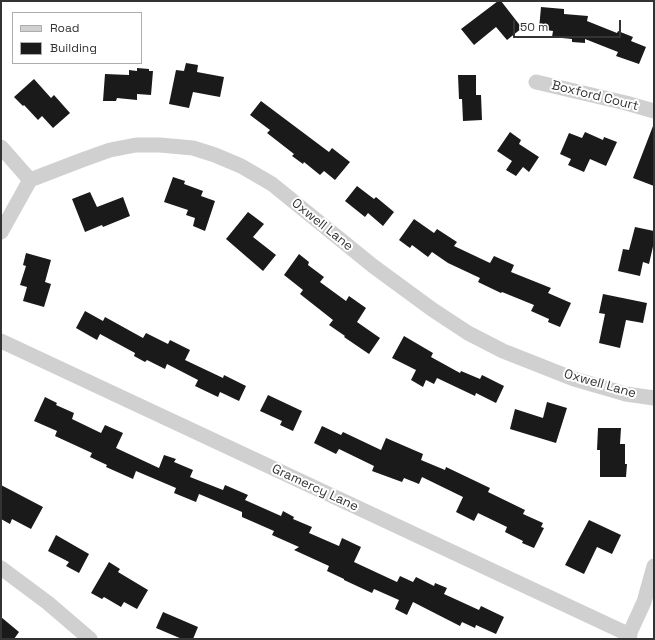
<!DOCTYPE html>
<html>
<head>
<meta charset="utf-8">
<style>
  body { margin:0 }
  #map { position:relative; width:655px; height:640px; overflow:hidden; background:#fff; font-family:"Space Grotesk",sans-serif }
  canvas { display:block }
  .frame { position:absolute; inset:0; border:2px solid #333; pointer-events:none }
  .legend { position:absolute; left:12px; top:12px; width:130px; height:52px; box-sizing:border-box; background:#fff; border:1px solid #adadad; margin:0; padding:5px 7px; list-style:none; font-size:12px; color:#333 }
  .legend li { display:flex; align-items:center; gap:8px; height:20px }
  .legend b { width:20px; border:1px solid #adadad }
  .scale { position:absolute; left:513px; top:20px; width:108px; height:18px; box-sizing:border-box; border:2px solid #333; border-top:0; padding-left:5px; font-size:12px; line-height:14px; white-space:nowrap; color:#333; -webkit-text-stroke:3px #fff; paint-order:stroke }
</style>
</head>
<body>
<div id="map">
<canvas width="655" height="640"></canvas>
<div class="frame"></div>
<ul class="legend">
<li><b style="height:5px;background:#d0d0d0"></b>Road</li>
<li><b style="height:11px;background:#1a1a1a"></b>Building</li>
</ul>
<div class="scale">50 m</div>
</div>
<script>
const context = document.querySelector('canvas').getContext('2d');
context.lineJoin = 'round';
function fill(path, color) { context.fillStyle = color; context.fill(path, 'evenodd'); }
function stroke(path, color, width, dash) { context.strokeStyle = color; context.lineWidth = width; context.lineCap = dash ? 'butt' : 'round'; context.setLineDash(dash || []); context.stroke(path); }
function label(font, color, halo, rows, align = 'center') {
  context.font = font + ' "Space Grotesk",sans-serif'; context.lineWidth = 4; context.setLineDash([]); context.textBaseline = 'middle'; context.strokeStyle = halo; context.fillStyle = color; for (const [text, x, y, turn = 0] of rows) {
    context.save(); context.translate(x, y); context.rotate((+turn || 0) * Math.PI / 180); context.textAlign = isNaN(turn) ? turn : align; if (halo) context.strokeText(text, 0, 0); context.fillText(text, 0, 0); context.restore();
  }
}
const building = new Path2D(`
  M498 1H501L522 28 507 40 496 27 474 45 461 29Z
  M541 7 564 9V14L588 16 587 21 617 33 618 31 633 37 631 41 646 47 639 64 616 56 618 52 585 39V43L572 42V39L552 37 553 31 539 29Z
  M186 63 198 65 197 72 224 77 220 97 193 92 189 108 169 104 176 70 184 71Z
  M137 68 149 69V71H153L151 95 137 94V100L117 98 116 101H103L105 74 129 75V70L137 71Z
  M458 75H476V95H481L482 120 463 121 462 99H459Z
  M34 79 51 98 54 95 70 113 53 128 42 116 38 120 24 105 23 106 14 97Z
  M261 101 329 152 332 148 350 162 335 180 324 171 320 175 304 162 303 164 292 156 294 154 267 133 270 130 250 115Z
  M653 126H654V186L633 178Z
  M510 132 521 140 519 144 539 157 529 172 523 167 516 176 506 170 512 161 497 151Z
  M585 132 603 140 604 137 617 142 606 166 590 159 584 172 568 165 571 159 560 154 569 133 582 138Z
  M173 177 185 181 184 184 203 191 201 196 215 201 205 231 193 226 195 218 186 215 188 210 164 202Z
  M357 186 374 199 376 197 394 212 383 226 368 213 365 217 345 201Z
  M90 192 97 207 123 197 130 216 103 227 102 225 85 232 72 199Z
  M248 212 264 224 253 237 276 255 263 271 226 239Z
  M414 219 434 233 437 229 457 242 454 246 490 263 494 256 514 265 511 272 551 288 548 293 571 303 560 327 548 322 549 319 531 311 534 305 502 292 501 293 478 282 480 278 448 263 432 252 428 257 412 245 410 248 399 240Z
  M635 227 654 231V242L649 264 643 262 640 276 618 271 623 249 629 250Z
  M26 253 51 260 45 282 51 284 44 307 23 301 27 287 20 285 26 266 23 265Z
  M299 254 309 262 308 265 324 277 320 282 346 301 349 296 366 308 357 322 380 338 369 354 344 337 345 336 329 325 333 320 300 294 303 290 284 275Z
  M603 294 647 303 643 323 626 320 620 348 599 343 605 314 599 313Z
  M85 311 103 321 105 317 143 338 146 333 168 344 170 340 190 350 185 360 223 378 224 375 246 386 239 401 220 392 218 397 195 386 198 380 167 364 165 369 147 360 145 362 134 356 135 353 100 334 97 340 76 328Z
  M404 336 433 353 431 357 460 373 461 371 480 379 482 375 504 386 496 403 476 393 475 396 437 378 434 384 426 380 423 387 411 380 416 370 392 358Z
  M268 395 302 411 293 431 280 425 282 421 260 411Z
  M45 397 57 403 56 405 74 413 72 419 101 433 105 425 123 433 116 448 159 468 164 455 176 459 174 462 193 470 190 477 223 490 225 485 248 495 245 500 281 516 283 511 294 517 293 519 312 527 309 533 339 546 342 538 361 547 354 562 397 582 400 576 413 582 416 577 434 586 435 583 447 588 444 594 479 610 481 606 504 617 496 634 476 625 475 628 462 622 460 626 413 602 407 615 395 609 399 600 374 589 372 593 344 580V579L327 571 329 566 294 550 299 547 272 535 274 531 242 517V512L199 494 196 502 174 493 176 488 136 471 133 479 106 467 107 465 90 457 92 453 55 436 57 431 34 421Z
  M547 402 567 408 556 443 510 429 515 409 543 418Z
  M322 426 341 435 343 432 381 450 386 438 423 454 421 460 445 470 446 467 490 488 488 492 525 510 523 514 543 523 541 527 544 528 534 548 522 543 523 541 505 532 507 527 478 513 474 521 456 512 463 497 422 477 419 484 404 478 402 482 372 471 374 466 339 449 336 454 314 443Z
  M598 428H621L620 444H625V464H627L626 477H600V450H597Z
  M1 485 43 507 31 529 12 519 10 524 1 519Z
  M589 520 621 535 612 554 597 547 584 574 565 565Z
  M56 535 89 554 79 573 66 566 69 562 48 551Z
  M109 562 120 569 118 572 148 590 137 609 124 602 121 607 104 597 102 599 91 593Z
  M163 612 198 627 193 639H182L156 628Z
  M1 617 19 632 14 639H1Z`);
const minor = new Path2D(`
  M536 82 626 103 654 111
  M1 147 30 180
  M1 232 30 180 82 160 110 150 136 145H160L193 148 215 155 241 166 272 184 373 266 433 310 468 333 503 351 574 379 626 394 654 398
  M1 341 630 635
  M1 568 48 603 90 639
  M627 639 644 602 654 566`);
const streetNames = [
  ["Boxford Court",595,96,14],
  ["Oxwell Lane",322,225,39],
  ["Oxwell Lane",600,384,16],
  ["Gramercy Lane",315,488,25]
];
fill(building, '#1a1a1a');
stroke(minor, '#d0d0d0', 15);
label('13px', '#333', '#fff', streetNames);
</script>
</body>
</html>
